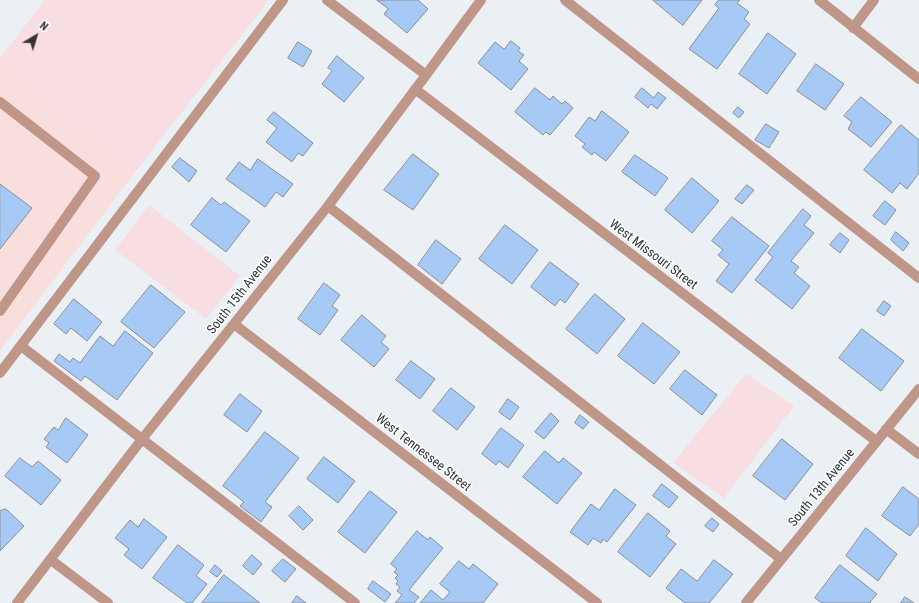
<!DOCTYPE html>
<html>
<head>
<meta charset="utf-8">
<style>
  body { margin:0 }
  #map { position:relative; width:919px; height:603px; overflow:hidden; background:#ebf0f5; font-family:"Roboto Condensed",sans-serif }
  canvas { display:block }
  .north { position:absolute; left:16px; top:16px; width:40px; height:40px; -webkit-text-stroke:3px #fbfdff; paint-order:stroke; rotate:38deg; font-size:11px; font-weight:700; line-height:16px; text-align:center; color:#313335 }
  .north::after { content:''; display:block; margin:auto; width:14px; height:18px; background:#313335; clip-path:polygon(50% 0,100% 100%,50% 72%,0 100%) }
</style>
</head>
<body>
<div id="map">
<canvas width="919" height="603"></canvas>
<div class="north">N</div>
</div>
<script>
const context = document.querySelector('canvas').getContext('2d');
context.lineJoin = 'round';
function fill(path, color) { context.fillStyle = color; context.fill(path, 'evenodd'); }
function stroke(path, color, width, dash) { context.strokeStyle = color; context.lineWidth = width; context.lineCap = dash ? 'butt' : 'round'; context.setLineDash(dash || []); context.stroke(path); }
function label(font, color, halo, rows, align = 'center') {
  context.font = font + ' "Roboto Condensed",sans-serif'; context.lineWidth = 3.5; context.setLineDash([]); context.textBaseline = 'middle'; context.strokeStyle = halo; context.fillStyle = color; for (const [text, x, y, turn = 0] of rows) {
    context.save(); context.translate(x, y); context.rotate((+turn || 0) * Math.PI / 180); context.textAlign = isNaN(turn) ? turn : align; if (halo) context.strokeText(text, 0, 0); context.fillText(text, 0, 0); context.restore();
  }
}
const commercial = new Path2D(`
  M0 66 136 171 0 351Z`);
const industrial = new Path2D(`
  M45 0H269L136 171 0 66V58Z
  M149 205 240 276 206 319 115 250Z
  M746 374 794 406 724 498 673 463Z`);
const building = new Path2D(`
  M377 0H418L428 9 407 33 384 14 388 9Z
  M653 0H702L683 25Z
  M719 0H740L737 3 749 12 744 19 750 24 717 69 689 49 719 8 715 5Z
  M768 33 796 54 767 94 739 74Z
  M511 41 520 48 518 51 524 55 519 61 528 69 511 90 478 63 495 42 504 49Z
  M298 42 312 51 303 67 288 58Z
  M337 56 364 78 344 102 322 84 332 71 328 68Z
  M816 64 844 84 825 110 797 91Z
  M535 88 550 100 553 96 562 104 565 101 573 108 550 135 546 132 543 135 515 112Z
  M642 88 654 98 658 92 666 98 657 109 651 104 648 108 635 97Z
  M861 97 892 122 871 147 848 129 852 122 844 116Z
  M738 107 744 112 739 118 733 113Z
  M602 111 629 132 606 161 594 152 592 155 582 147 585 144 575 136 589 117 595 121Z
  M274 112 313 143 303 156 298 153 292 162 266 142 277 128 267 120Z
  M766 124 779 132 769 148 755 140Z
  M901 125 919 140V173L907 189 900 183 892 193 864 170Z
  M413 154 439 174 413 210 384 190Z
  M635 155 668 178 655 196 622 172Z
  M180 158 197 171 189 182 172 167Z
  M258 159 293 184 283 197 276 192 265 207 226 179 239 162 250 170Z
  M692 178 719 201 692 233 665 210Z
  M0 184 32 208 0 249Z
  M747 185 754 190 742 204 735 199Z
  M212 198 221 205 224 202 250 221 226 252 191 225Z
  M885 201 896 210 885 225 873 216Z
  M803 209 811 216 804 225 814 233 791 261 799 267 794 273 810 286 792 309 755 280 773 257 768 253Z
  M732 217 769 246 732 293 716 281 729 264 718 255 723 250 712 241Z
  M505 225 538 250 512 284 479 259Z
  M896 232 909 243 903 251 891 240Z
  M840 233 849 240 840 253 830 245Z
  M436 240 461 259 442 284 418 265Z
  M550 262 579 284 565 303 560 299 555 306 531 287Z
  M324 283 340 295 332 306 338 310 320 335 298 319Z
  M151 285 185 312 154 348 121 322Z
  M595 294 625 319 597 354 566 329Z
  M74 299 102 322 87 341 71 328 66 334 54 324Z
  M884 301 891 306 884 316 877 311Z
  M362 315 386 336 381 342 389 349 374 367 341 340Z
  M643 323 680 352 654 384 618 356Z
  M862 329 904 361 881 391 839 358Z
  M125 331 153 353 117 400 85 376 81 381 54 361 59 354 70 362 73 358 80 363 100 336 113 346Z
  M411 361 435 379 420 399 396 380Z
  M685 370 717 395 702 415 670 389Z
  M451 388 475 407 457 430 433 411Z
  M240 394 262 411 247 432 224 415Z
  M508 399 519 407 510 420 499 412Z
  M551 413 559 421 544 439 535 432Z
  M580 415 589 422 583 429 575 423Z
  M66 418 88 435 67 463 46 447 49 443 44 439 54 427 58 430Z
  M501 428 524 445 508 468 499 461 496 465 482 454Z
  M265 432 299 458 265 502 272 507 261 522 240 506 244 502 223 486Z
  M782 439 813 464 785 500 753 476Z
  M545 451 559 463 563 458 582 473 557 504 523 477Z
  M324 457 355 481 338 503 307 479Z
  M20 458 32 467 38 461 61 480 41 505 5 476Z
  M662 484 678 497 669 508 653 496Z
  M903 487 919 499V524L910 536 882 516Z
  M615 489 636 505 607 542 603 539 601 543 593 538 588 545 570 532 591 504 599 510Z
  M370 491 397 512 365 553 338 532Z
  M299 506 313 520 303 530 289 516Z
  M6 509 24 526 0 551V511Z
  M648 513 670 531 666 536 676 544 650 577 618 552Z
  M712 518 719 524 713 532 705 526Z
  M144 519 167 537 142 569 124 555 129 549 115 538 130 520 138 527Z
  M866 528 897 554 878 581 846 556Z
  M417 531 428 540 430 537 443 548 409 590 419 597 414 603H395L402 595 397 591 400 587 396 584 398 581 395 578 398 575 394 572 397 569 391 564Z
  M178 545 204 565 196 576 207 584 192 603H187L153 578Z
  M252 555 262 564 253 575 243 566Z
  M283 559 296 569 285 582 272 571Z
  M714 560 733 574 709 603H685L666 588 681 569 697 581Z
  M459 561 469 569 473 564 498 584 483 603H420L431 590 443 600 450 592 440 584Z
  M215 565 222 571 217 577 210 572Z
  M840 565 877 594 870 602 871 603H822L815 598Z
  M224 575 260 603H202Z
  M373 581 391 594 385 602 368 589Z
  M297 596 306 603H292Z
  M905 597 914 603H901Z`);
const minor = new Path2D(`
  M327 0 426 75
  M565 0 919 278
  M819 0 919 79
  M853 28 874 0
  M415 89 876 441
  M0 102 95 176 0 311
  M328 206 781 559
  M234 324 597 603
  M21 346 355 603
  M0 373 283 0
  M886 429 919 454
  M51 560 108 603
  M17 603 142 439 328 206 426 75 481 0
  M746 603 919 389`);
const streetNames = [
  ["West Missouri Street",653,255,37],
  ["South 15th Avenue",240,295,-52],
  ["West Tennessee Street",423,453,38],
  ["South 13th Avenue",822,488,-51]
];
fill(commercial, '#f9dede');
fill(industrial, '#f8dde2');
fill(building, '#a6caf5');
stroke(building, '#8b8e93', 1);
stroke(minor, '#bf9688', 10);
label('13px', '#313335', '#fbfdff', streetNames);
</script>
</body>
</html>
